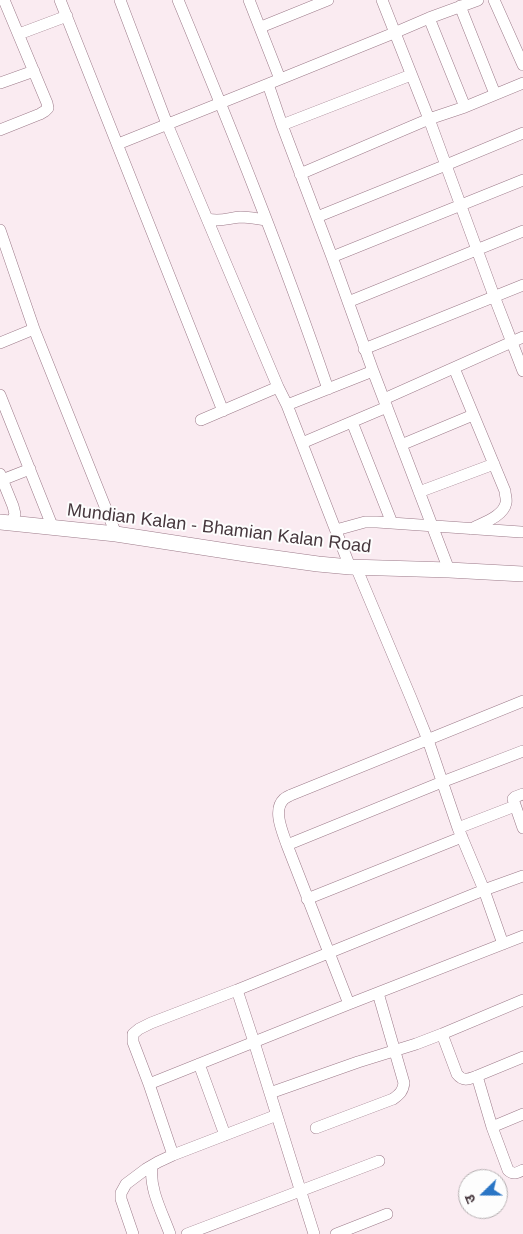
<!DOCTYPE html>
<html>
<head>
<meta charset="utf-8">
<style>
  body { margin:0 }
  #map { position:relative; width:523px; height:1234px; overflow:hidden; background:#faebf1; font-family:Helvetica,"Noto Sans Devanagari",sans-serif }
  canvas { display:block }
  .north { position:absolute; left:458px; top:1169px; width:50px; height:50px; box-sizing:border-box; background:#fdfdfd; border:1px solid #b4aeb0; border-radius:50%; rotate:248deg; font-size:14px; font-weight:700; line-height:20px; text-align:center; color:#46373d }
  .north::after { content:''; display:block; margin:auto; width:18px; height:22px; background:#2a75c5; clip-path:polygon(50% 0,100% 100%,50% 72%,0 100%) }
</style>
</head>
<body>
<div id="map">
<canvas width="523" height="1234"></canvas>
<div class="north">उ</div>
</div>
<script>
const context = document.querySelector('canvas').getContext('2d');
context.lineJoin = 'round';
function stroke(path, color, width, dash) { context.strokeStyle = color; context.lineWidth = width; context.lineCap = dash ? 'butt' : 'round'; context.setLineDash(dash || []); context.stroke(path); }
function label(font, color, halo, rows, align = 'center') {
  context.font = font + ' Helvetica,sans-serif'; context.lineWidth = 4; context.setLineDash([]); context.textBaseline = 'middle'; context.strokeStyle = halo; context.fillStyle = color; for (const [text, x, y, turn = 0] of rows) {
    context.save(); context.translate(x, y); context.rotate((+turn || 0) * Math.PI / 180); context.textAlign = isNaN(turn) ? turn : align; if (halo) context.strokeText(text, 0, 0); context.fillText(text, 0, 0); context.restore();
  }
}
const street = new Path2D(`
  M60 0 223 411
  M120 0 167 124 278 387
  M178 0C231 128 283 257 328 389
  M249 0 280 79
  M382 0 429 119 494 296 523 371
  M494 0 523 65
  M460 6 495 94
  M429 18 465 107
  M261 27 328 0
  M19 34 67 16
  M0 83 34 71
  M268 84 394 33 429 18 478 0
  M282 125 411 75
  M0 130 40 114 45 111 48 108 47 103 4 0
  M118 144 268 84 282 125 332 257 373 371 287 405 350 567
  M300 174 429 119 465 107 523 83
  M317 217 446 165 523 133
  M208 219C221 222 228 218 241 217 249 217 258 219 266 220
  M0 230 34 329 116 534
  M332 257 523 180
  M348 302 523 231
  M0 343 34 329
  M364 349 523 285
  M454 368 505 491C505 495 507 499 506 503 503 517 482 523 471 529
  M373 371 449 570
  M0 395 53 528
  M384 399 523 337
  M201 420 278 387 287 405
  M352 422 392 523
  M302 443 387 407
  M401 445 473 415
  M0 474 13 506 15 514 11 524
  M2 480 30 469
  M419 492 494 464
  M336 530 365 522H377L521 532
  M356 567 411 698 428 740 458 828 484 890 503 944
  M523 794 515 797 513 799 523 828
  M458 828 515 806
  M287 845C283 833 272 810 284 799 286 797 289 796 291 795L523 701
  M307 899 462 837
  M349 1004 523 936
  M442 1034 457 1074C463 1082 469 1079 477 1076
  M523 1057 477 1076 492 1127 508 1170C513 1175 517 1173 523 1170
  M199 1064 225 1135
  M149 1084 254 1042 237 990 484 890 523 876
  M270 1093 358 1062 416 1044 442 1034 523 1000
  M492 1127 523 1114
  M316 1128 393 1099C400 1094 403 1091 404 1083L378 993
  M173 1155 149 1084 133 1042V1034L139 1029 151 1023 237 990
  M152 1166C149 1189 162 1212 170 1234
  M133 1234 121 1199V1193L126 1184 146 1169 158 1162 173 1155 277 1115
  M187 1234 379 1161
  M314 1234 254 1042 349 1004 287 845 442 782 523 751
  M336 1234 387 1214`);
const secondary = new Path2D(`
  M0 522 116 534 246 554 318 564 350 567 449 570 523 574`);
const streetNames = [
  ["Mundian Kalan - Bhamian Kalan Road",219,529,7]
];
stroke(street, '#9c7a89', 12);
stroke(secondary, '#9c7a89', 16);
stroke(street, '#fff', 11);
stroke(secondary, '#fff', 15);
label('18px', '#46373d', '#fdfdfd', streetNames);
</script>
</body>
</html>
